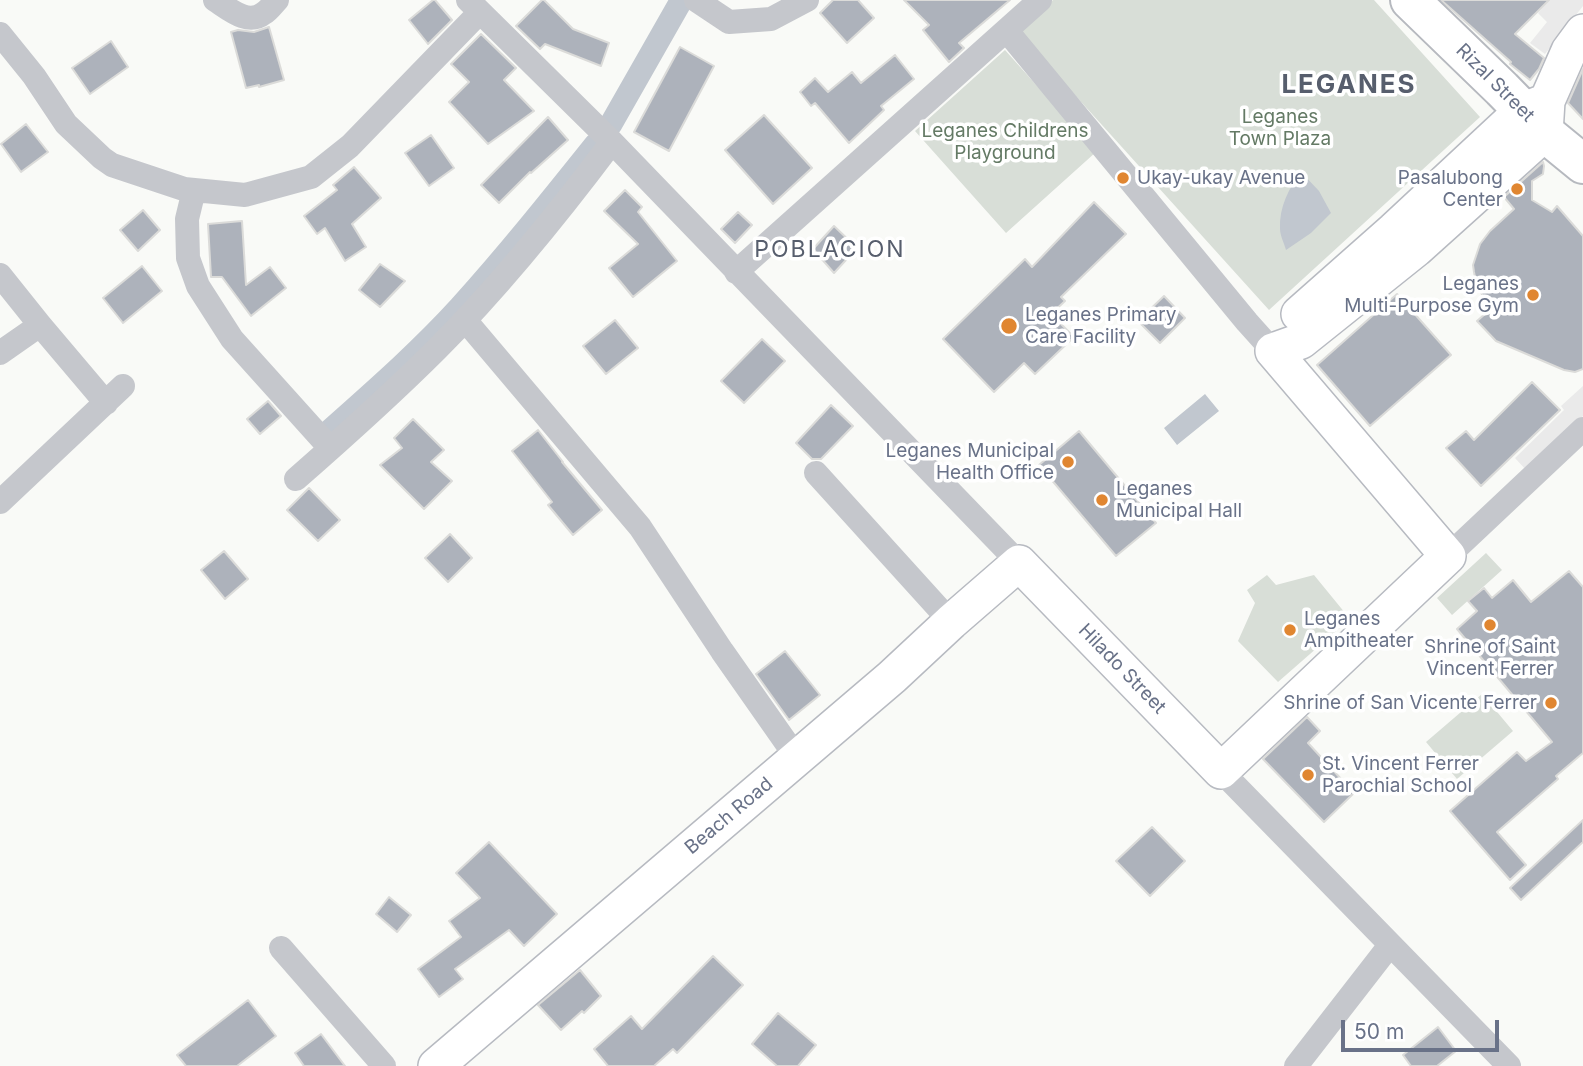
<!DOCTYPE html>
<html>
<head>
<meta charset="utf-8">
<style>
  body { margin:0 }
  #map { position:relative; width:1583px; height:1066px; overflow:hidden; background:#f9faf7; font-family:Inter,sans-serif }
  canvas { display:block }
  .scale { position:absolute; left:1341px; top:1020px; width:158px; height:32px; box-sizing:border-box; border:4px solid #697288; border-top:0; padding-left:9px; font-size:21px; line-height:24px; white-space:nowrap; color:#697288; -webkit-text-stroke:5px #fff; paint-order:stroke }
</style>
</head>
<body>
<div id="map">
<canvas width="1583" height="1066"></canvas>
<div class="scale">50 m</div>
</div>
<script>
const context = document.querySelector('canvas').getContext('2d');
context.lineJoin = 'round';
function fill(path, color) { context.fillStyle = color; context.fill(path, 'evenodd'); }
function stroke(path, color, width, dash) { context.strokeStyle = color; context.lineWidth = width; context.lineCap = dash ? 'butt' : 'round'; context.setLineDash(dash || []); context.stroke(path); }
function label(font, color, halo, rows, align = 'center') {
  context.font = font + ' Inter,sans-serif'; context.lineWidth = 7; context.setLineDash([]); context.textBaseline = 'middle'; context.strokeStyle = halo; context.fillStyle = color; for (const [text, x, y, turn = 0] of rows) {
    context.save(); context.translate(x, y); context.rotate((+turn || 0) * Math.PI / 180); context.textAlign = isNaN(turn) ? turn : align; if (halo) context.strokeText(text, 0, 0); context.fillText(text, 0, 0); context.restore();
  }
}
const built = new Path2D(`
  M1549 0H1583V6L1545 54 1530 43 1547 22 1538 13Z
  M1583 386V416L1526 470 1515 458 1564 410 1561 406Z`);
const green = new Path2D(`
  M1053 0H1374L1480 117 1269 310 1018 32Z
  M1005 50 1096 152 1006 233 915 131Z
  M1486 553 1502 570 1452 615 1437 598Z
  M1267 575 1276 585 1314 575 1350 619 1278 682 1238 641 1255 603 1247 590Z
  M1482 694 1513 731 1457 779 1426 742Z`);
const water = new Path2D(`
  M1301 172 1319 191 1331 213 1311 233 1286 250C1284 243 1280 235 1280 229 1279 207 1289 188 1301 172Z
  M1205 394 1219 411 1177 445 1164 428Z`);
const canal = new Path2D(`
  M611 124 681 1
  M327 433C373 392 419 352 460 307 507 255 551 200 595 145`);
const building = new Path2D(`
  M433 0H435L452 20 428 44 409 20Z
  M542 0H544L573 29 609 43 601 66 545 44 540 49 516 26Z
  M833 0H858L874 18 847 43 820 13Z
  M904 0H1010L959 43 964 48 949 62 923 30 929 25Z
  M1441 0H1549L1515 34 1544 58 1539 69 1530 80 1510 64 1511 62Z
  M269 27 284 80 259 87V85L246 88 231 32 238 30 254 32Z
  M481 34 516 68 504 80 534 111 488 144 449 102 469 82 451 64Z
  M111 41 128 67 90 94 72 68Z
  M680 47 714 66 669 151 634 132Z
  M895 55 914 79 881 106 884 110 849 143 815 103 811 106 800 92 815 78 828 92 852 72 861 83Z
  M1583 69V119L1568 103Z
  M764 115 812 168 773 204 725 150Z
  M548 117 568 140 531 173 530 172 499 203 481 185Z
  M26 124 48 152 21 172 1 144Z
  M431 135 454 168 429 186 405 153Z
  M1543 162 1544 166 1543 174 1532 181V200L1552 212 1557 206 1583 236V369L1575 372 1564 370 1496 341 1477 321 1485 314 1481 310 1488 302 1477 288 1474 272 1473 265 1480 244 1490 231 1514 209 1504 197Z
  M354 167 381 198 352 224 366 247 345 261 325 228 317 234 304 216 337 190 333 185Z
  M625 190 642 207 638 212 677 261 633 297 609 268 638 244 604 211Z
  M1094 202 1126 234 1061 297 1065 301 1051 314 1074 337 1035 374 1024 363 994 392 943 339 1025 259 1032 267Z
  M143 210 160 230 138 251 120 230Z
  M738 212 752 225 735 243 721 229Z
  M242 221 246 285 270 267 286 288 251 316 222 277H211L208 224Z
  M834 226 857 248 834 273 813 249Z
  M380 264 405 281 380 307 359 290Z
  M142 266 162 291 123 323 103 298Z
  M1397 294 1451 355 1370 426 1317 365Z
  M1164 296 1185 318 1160 343 1138 321Z
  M615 320 638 348 606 374 583 346Z
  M762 339 785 361 744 403 721 381Z
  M1532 382 1560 410 1481 486 1446 448 1466 431 1474 440Z
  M268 401 281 416 260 434 247 419Z
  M831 405 853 426 821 459H812L796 443Z
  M413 419 444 450 431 462 452 481 424 509 380 465 402 448 394 438Z
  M538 430 563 462H562L602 510 573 535 548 505 552 502 512 451Z
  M1079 431 1156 523 1116 556 1039 465Z
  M309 488 340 520 318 541 287 510Z
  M450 534 472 558 448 582 425 558Z
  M224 551 248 579 225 599 201 570Z
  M1569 571 1583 587V753L1556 776 1558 779 1497 832 1526 865 1510 880 1450 811 1517 752 1526 761 1552 742 1457 629 1477 611 1468 601 1484 588 1492 598 1513 580 1531 602Z
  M785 651 820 695 789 720 756 674Z
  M1307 717 1320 731 1308 743 1354 793 1324 822 1263 759Z
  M1583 820V842L1521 900 1510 888Z
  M1152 827 1185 861 1150 896 1116 861Z
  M489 842 557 914 524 946 509 930 455 969 463 979 439 997 418 969 461 937 449 921 480 898 456 873Z
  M389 897 411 915 397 932 376 914Z
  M713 956 743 985 677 1053 673 1049 654 1066H608L594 1049 631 1016 642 1029Z
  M580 970 601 996 584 1013 582 1011 561 1030 538 1005Z
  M248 1000 276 1036 237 1066H186L177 1055Z
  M778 1013 816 1045 798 1066H777L752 1044Z
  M1438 1027 1456 1051 1437 1066H1411L1403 1055Z
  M321 1034 345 1066H304L295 1053Z`);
const street = new Path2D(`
  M215 0C229 9 248 26 264 13 269 10 273 4 277 0
  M468 0 612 142 1019 563
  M696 0 729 22 771 19 807 0
  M1007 31 1247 322 1273 351
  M0 34 34 76 66 124 102 158 112 165 184 189 245 195 311 177 350 146 480 12
  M194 190 187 219 188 258 198 286 232 339 330 448
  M736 272 1040 0
  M0 275 40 325 106 403
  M465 320 640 527 722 651 797 758
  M0 353 40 325
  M816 473 951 622
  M296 479C344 437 392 394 437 349 501 285 558 214 612 142
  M0 502 123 386
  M1448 556 1583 429
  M1221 771 1509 1066
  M281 948 384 1066
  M1296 1066 1390 945`);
const secondary = new Path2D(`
  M1299 314 1394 230 1510 122 1524 110 1547 101
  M1273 351 1301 341 1416 249 1545 133 1547 101 1569 51 1583 32
  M436 1066 892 677 951 622 1019 563 1221 771 1448 556 1273 351`);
const primary = new Path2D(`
  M1410 0 1502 89 1545 133 1583 164`);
const markers = [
  [1123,178,7,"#e08631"],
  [1517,189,7,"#e08631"],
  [1533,295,7,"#e08631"],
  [1009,326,9,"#e08631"],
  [1068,462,7,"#e08631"],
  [1102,500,7,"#e08631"],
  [1490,625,7,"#e08631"],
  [1290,630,7,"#e08631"],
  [1551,703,7,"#e08631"],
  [1308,775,7,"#e08631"]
];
const streetNames = [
  ["Rizal Street",1495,83,45],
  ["Hilado Street",1122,669,46],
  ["Beach Road",729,816,-40]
];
const parkNames = [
  ["Leganes",1280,117],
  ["Town Plaza",1280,139],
  ["Leganes Childrens",1005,131],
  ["Playground",1005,153]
];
const poiNames = [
  ["Ukay-ukay Avenue",1137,178],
  ["Pasalubong",1503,178,"right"],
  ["Center",1503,200,"right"],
  ["Leganes",1519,284,"right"],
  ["Multi-Purpose Gym",1519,306,"right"],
  ["Leganes Primary",1025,315],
  ["Care Facility",1025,337],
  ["Leganes Municipal",1054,451,"right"],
  ["Health Office",1054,473,"right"],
  ["Leganes",1116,489],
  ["Municipal Hall",1116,511],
  ["Leganes",1304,619],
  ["Ampitheater",1304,641],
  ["Shrine of Saint",1490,647,"center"],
  ["Vincent Ferrer",1490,669,"center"],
  ["Shrine of San Vicente Ferrer",1537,703,"right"],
  ["St. Vincent Ferrer",1322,764],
  ["Parochial School",1322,786]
];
const quarterNames = [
  ["POBLACION",830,250]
];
const districtNames = [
  ["LEGANES",1349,85]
];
fill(built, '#eaeaea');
fill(green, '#d8ded7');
fill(water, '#c1c7cf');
stroke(canal, '#c1c7cf', 23);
fill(building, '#adb2bb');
stroke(building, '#dbdbd9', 2);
stroke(secondary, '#b7bac1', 38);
stroke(primary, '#b6b9bf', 42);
stroke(street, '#c5c7cc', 24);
stroke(secondary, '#fff', 35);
stroke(primary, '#fff', 38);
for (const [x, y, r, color] of markers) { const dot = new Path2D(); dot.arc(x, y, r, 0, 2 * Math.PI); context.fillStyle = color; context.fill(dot); stroke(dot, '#fff', 2.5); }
label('19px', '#697288', '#fff', streetNames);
label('19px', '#647a65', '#fff', parkNames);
label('19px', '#697288', '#fff', poiNames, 'left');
context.letterSpacing = '2px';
label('23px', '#575e6d', '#fff', quarterNames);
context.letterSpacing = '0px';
context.letterSpacing = '2px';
label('bold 26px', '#575e6d', '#fff', districtNames);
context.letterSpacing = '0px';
</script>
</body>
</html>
